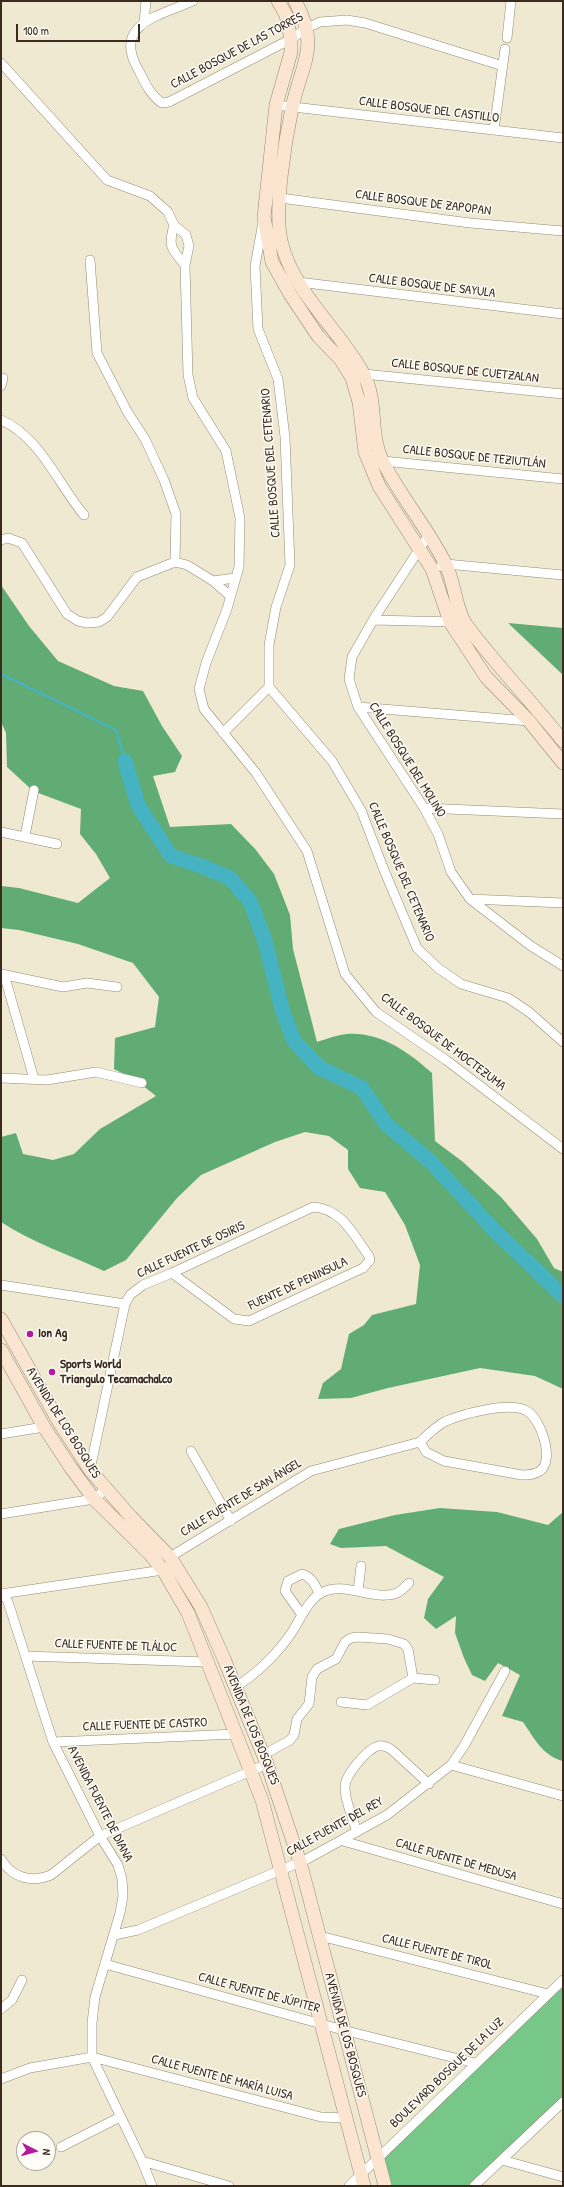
<!DOCTYPE html>
<html>
<head>
<meta charset="utf-8">
<style>
  body { margin:0 }
  #map { position:relative; width:564px; height:2187px; overflow:hidden; background:#eee9d0; font-family:"Patrick Hand",sans-serif }
  canvas { display:block }
  .frame { position:absolute; inset:0; border:2px solid #3b2a1e; pointer-events:none }
  .north { position:absolute; left:16px; top:2131px; width:40px; height:40px; box-sizing:border-box; background:#fdfcf7; border:1px solid #afa8a0; border-radius:50%; rotate:96deg; font-size:11px; font-weight:700; line-height:16px; text-align:center; color:#3b2a1e }
  .north::after { content:''; display:block; margin:auto; width:14px; height:18px; background:#b5179e; clip-path:polygon(50% 0,100% 100%,50% 72%,0 100%) }
  .scale { position:absolute; left:16px; top:24px; width:124px; height:18px; box-sizing:border-box; border:2px solid #3b2a1e; border-top:0; padding-left:5px; font-size:12px; line-height:14px; white-space:nowrap; color:#3b2a1e; -webkit-text-stroke:3px #fdfcf7; paint-order:stroke }
</style>
</head>
<body>
<div id="map">
<canvas width="564" height="2187"></canvas>
<div class="frame"></div>
<div class="north">N</div>
<div class="scale">100 m</div>
</div>
<script>
const context = document.querySelector('canvas').getContext('2d');
context.lineJoin = 'round';
function fill(path, color) { context.fillStyle = color; context.fill(path, 'evenodd'); }
function stroke(path, color, width, dash) { context.strokeStyle = color; context.lineWidth = width; context.lineCap = dash ? 'butt' : 'round'; context.setLineDash(dash || []); context.stroke(path); }
function label(font, color, halo, rows, align = 'center') {
  context.font = font + ' "Patrick Hand",sans-serif'; context.lineWidth = 3; context.setLineDash([]); context.textBaseline = 'middle'; context.strokeStyle = halo; context.fillStyle = color; for (const [text, x, y, turn = 0] of rows) {
    context.save(); context.translate(x, y); context.rotate((+turn || 0) * Math.PI / 180); context.textAlign = isNaN(turn) ? turn : align; if (halo) context.strokeText(text, 0, 0); context.fillText(text, 0, 0); context.restore();
  }
}
const green = new Path2D(`
  M563 1982V2099L471 2186H387L379 2156Z`);
const forest = new Path2D(`
  M1 585 29 626 58 661 114 686 143 691 162 726 182 756 175 772 153 776 170 827 231 824 256 850 274 874 290 915 293 949 317 1042C326 1039 337 1035 347 1034 381 1032 408 1052 432 1073L435 1141 463 1162 501 1197 537 1239 554 1268 563 1272V1389L535 1376 480 1368 388 1388 351 1398 318 1399 323 1383 341 1369 349 1334 364 1325 372 1315 416 1304 420 1265 405 1225 385 1192 360 1188 348 1169V1150L329 1136 305 1132 275 1142 201 1175 177 1198 126 1260 104 1271C70 1255 33 1243 1 1222V1137L16 1133 23 1154 53 1160 74 1154 100 1129 156 1096 137 1081 114 1069 115 1038 155 1027 159 997 133 963 78 944 19 930 1 928V886L19 888 78 903 110 878 96 854 80 834 81 809 33 791 7 767 6 733 1 722Z
  M508 623 563 628V675Z
  M440 1508 497 1512 548 1525 563 1512V1761C543 1756 534 1738 523 1722L502 1716 520 1675 498 1663 485 1681 472 1675 464 1658 455 1633 456 1616 436 1629 424 1618 428 1599 444 1577 386 1546 341 1548 330 1544 339 1529 395 1515Z`);
const stream = new Path2D(`
  M1 674 116 730 125 761`);
const river = new Path2D(`
  M125 761 138 805 171 856 201 866 230 878 250 901 265 941 282 1009 294 1041 320 1068 362 1088 386 1124 431 1162 495 1231 563 1296`);
const minor = new Path2D(`
  M193 1C159 16 111 24 139 71 145 83 151 96 162 103L169 102 291 39 307 28 320 22 347 20 365 23 503 66
  M144 23 146 1
  M507 38 511 1
  M1 63 107 180 150 196 168 212 174 225 186 235 189 246 185 265 188 375 193 398 226 451 240 518 239 567 227 609 206 663 199 689 204 709 256 773 307 851 345 974 376 1012 446 1060 563 1149
  M276 105 563 138
  M494 130 505 49
  M280 198 470 223 563 231
  M263 222 255 266 258 329 278 379 285 437 290 565 276 607 269 645V687
  M174 225C168 246 171 249 185 265
  M90 260 97 353 128 413 145 439 164 480 176 514 175 562
  M298 282 563 314
  M364 374 563 394
  M1 386 3 378
  M1 420C40 437 58 484 84 515
  M383 461 563 479
  M428 536 373 620 352 657 349 679 358 707 424 808 438 834 451 872 470 899 531 946 563 966
  M1 540 8 538 22 543 67 614 78 621 87 623 99 622 107 617 137 577 175 562 187 565 213 581 230 596
  M441 566 446 564 563 575
  M213 581 235 578
  M373 620 455 622
  M269 687 332 761 361 810 384 870 417 948 438 968 461 984 508 998 529 1012 563 1042
  M358 707 529 721
  M223 733 269 687
  M424 808 563 814
  M1 832 57 844
  M25 836 34 790
  M470 899 563 903
  M1 974 63 987 87 983 117 987
  M4 974 34 1079
  M1 1078 47 1080 96 1072 142 1083
  M1 1285 125 1304
  M1 1434 44 1427
  M191 1451 231 1521
  M90 1470 125 1304 130 1295 143 1285 172 1273 313 1207C342 1209 353 1234 369 1256L370 1260 363 1268 249 1321 234 1319 172 1273
  M1 1514 94 1499 106 1489
  M170 1557 311 1471 420 1442C428 1434 436 1426 446 1421 463 1414 510 1401 527 1411 541 1419 555 1460 540 1471 534 1475 528 1475 522 1475L444 1461 426 1452 420 1442
  M358 1591 361 1566
  M1 1594 163 1570
  M1 1595 6 1598 8 1602 53 1742 100 1836 118 1865 122 1879 123 1896 120 1913 95 1997 92 2023V2057L142 2161 152 2186
  M302 1615 285 1591 288 1581 302 1574C312 1577 315 1585 319 1593
  M25 1656 207 1662
  M413 1678 435 1680
  M235 1687C256 1675 279 1652 292 1632 300 1620 308 1600 321 1593 344 1580 374 1602 397 1593 401 1591 405 1587 409 1583
  M53 1742 237 1734
  M263 1755 290 1740 294 1735 297 1719 309 1704 312 1677 317 1669 336 1659 345 1642 351 1638 358 1637 388 1639 404 1644 408 1649 413 1678 367 1705 341 1702
  M451 1765 563 1796
  M357 1832C353 1818 345 1802 345 1788 344 1776 367 1749 378 1746 383 1745 388 1747 392 1750L429 1784
  M343 1841 563 1904
  M1 1859C12 1878 31 1883 51 1875L100 1836 267 1764
  M114 1935 138 1930 307 1859 387 1815 451 1765 464 1746 505 1671
  M320 1936 548 1994
  M105 1964 343 2030 475 2063
  M1 2009 12 2000 22 1980
  M1 2079 30 2068 92 2057 321 2117 346 2118
  M61 2147 120 2117
  M502 2160 563 2177
  M142 2161 229 2186
  M349 2186 563 1980
  M474 2186 563 2102`);
const secondary = new Path2D(`
  M278 1 286 15 291 39V52L276 105 264 217 272 262 290 294 318 336 341 360 352 378 359 402 365 452 379 486 432 569 450 622 486 677 529 721 563 763
  M295 1C321 47 301 64 292 108 285 141 274 209 281 241 294 295 339 328 364 375 378 402 369 433 382 460 400 496 427 527 445 563 455 581 455 610 467 626 497 666 532 702 563 741
  M1 1319 59 1422 90 1470 131 1517 170 1557 201 1607 224 1659 267 1764 300 1862 385 2186
  M1 1350 44 1427 71 1468 94 1499 149 1553 163 1570 188 1613 262 1800 364 2186`);
const markers = [
  [30,1334,4,"#b5179e"],
  [52,1372,4,"#b5179e"]
];
const streetNames = [
  ["CALLE BOSQUE DE LAS TORRES",237,51,-28],
  ["CALLE BOSQUE DEL CASTILLO",429,110,7],
  ["CALLE BOSQUE DE ZAPOPAN",423,203,7],
  ["CALLE BOSQUE DE SAYULA",432,286,7],
  ["CALLE BOSQUE DE CUETZALAN",465,371,6],
  ["CALLE BOSQUE DE TEZIUTLÁN",474,457,6],
  ["CALLE BOSQUE DEL CETENARIO",271,463,-94],
  ["CALLE BOSQUE DEL MOLINO",407,760,58],
  ["CALLE BOSQUE DEL CETENARIO",401,872,67],
  ["CALLE BOSQUE DE MOCTEZUMA",443,1042,37],
  ["CALLE FUENTE DE OSIRIS",191,1250,-25],
  ["FUENTE DE PENINSULA",298,1284,-25],
  ["AVENIDA DE LOS BOSQUES",63,1423,58],
  ["CALLE FUENTE DE SAN ÁNGEL",241,1498,-31],
  ["CALLE FUENTE DE TLÁLOC",116,1646,2],
  ["CALLE FUENTE DE CASTRO",145,1725,-2],
  ["AVENIDA DE LOS BOSQUES",251,1725,68],
  ["AVENIDA FUENTE DE DIANA",100,1804,63],
  ["CALLE FUENTE DEL REY",335,1827,-29],
  ["CALLE FUENTE DE MEDUSA",456,1860,16],
  ["CALLE FUENTE DE TIROL",437,1952,14],
  ["CALLE FUENTE DE JÚPITER",259,1993,15],
  ["AVENIDA DE LOS BOSQUES",345,2035,75],
  ["BOULEVARD BOSQUE DE LA LUZ",447,2073,-44],
  ["CALLE FUENTE DE MARÍA LUISA",222,2078,15]
];
const poiNames = [
  ["Ion Ag",38,1334],
  ["Sports World",60,1365],
  ["Triangulo Tecamachalco",60,1380]
];
fill(green, '#77c788');
fill(forest, '#61ac74');
stroke(stream, '#46b3c2', 2.5);
stroke(river, '#46b3c2', 15);
stroke(minor, '#948a77', 10);
stroke(secondary, '#948a77', 14);
stroke(minor, '#fff', 9);
stroke(secondary, '#fce5d0', 13);
for (const [x, y, r, color] of markers) { const dot = new Path2D(); dot.arc(x, y, r, 0, 2 * Math.PI); context.fillStyle = color; context.fill(dot); stroke(dot, '#fdfcf7', 1.5); }
label('13px', '#3b2a1e', '#fdfcf7', streetNames);
label('bold 13px', '#3b2a1e', '#fdfcf7', poiNames, 'left');
</script>
</body>
</html>
